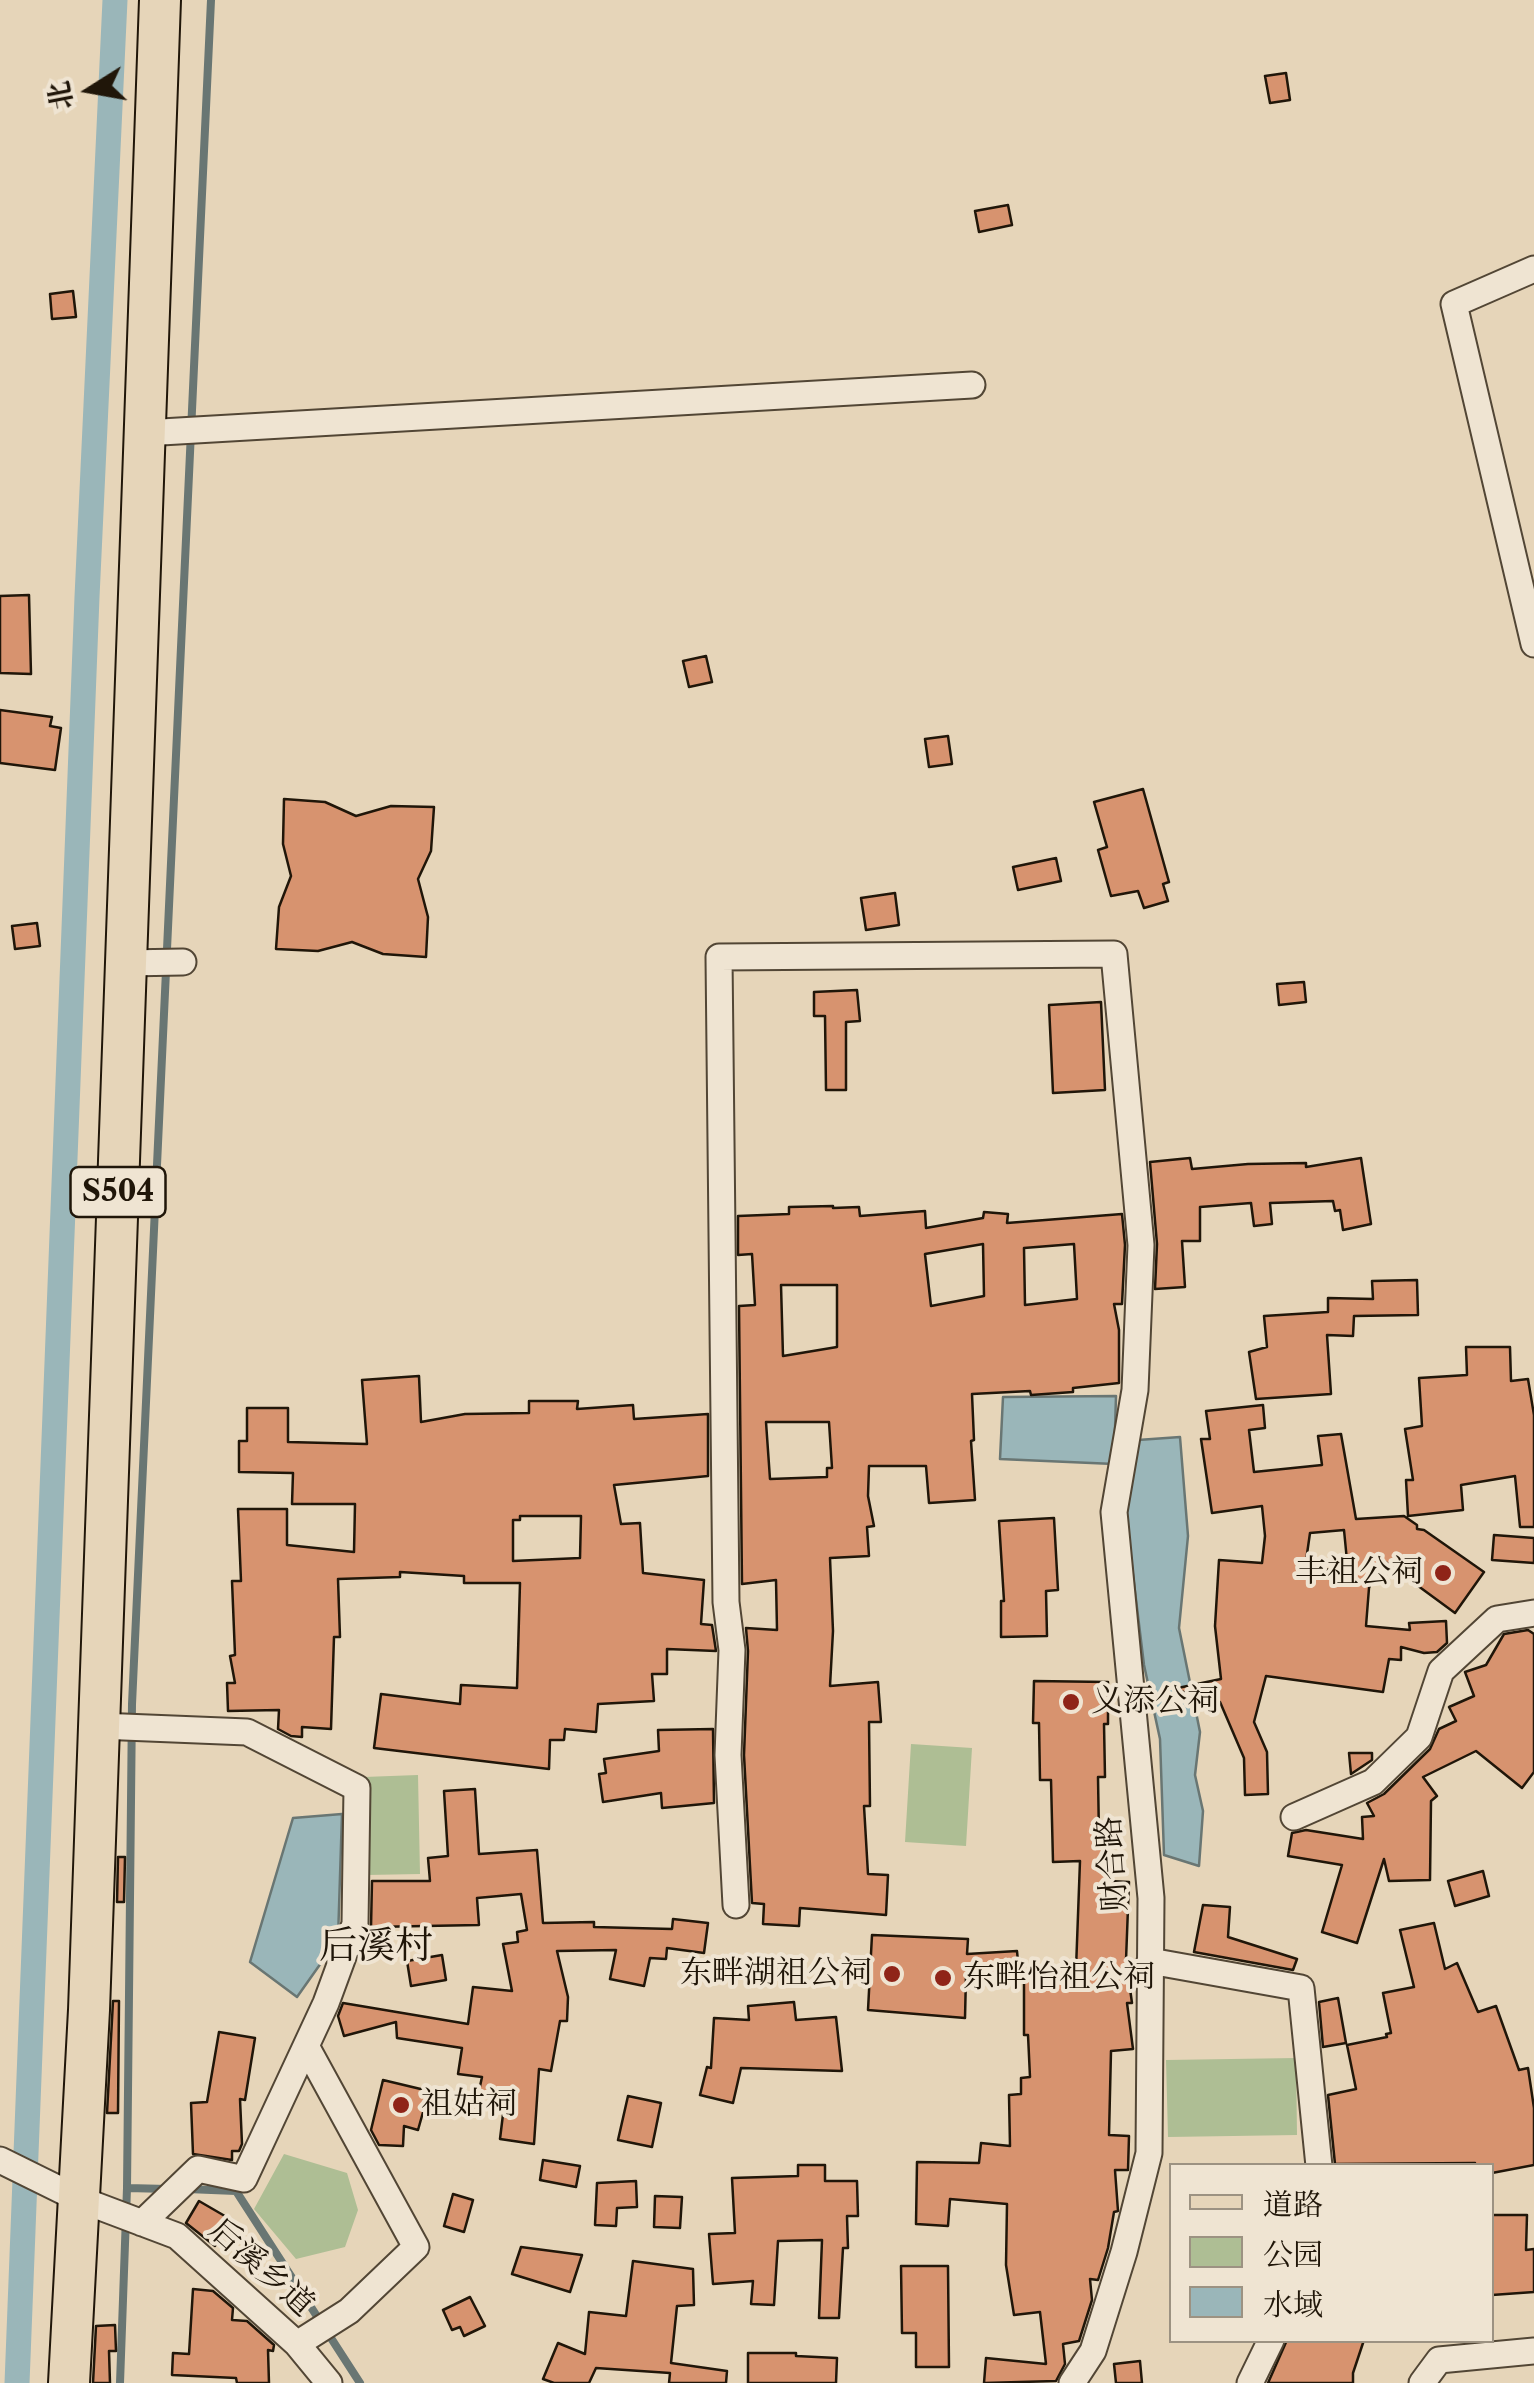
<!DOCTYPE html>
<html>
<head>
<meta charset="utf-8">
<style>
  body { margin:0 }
  #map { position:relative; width:1534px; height:2383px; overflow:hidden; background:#e6d5b9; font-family:"Libre Caslon Text","Noto Serif SC",serif }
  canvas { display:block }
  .legend { position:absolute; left:1169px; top:2163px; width:325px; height:180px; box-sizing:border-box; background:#efe4d2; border:2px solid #9c9282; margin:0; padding:12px 18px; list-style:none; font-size:30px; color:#201609 }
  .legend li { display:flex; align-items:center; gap:20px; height:50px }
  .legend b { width:50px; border:2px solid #9c9282 }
  .north { position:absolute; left:40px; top:40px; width:100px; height:100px; -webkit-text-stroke:8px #efe4d2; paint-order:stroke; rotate:259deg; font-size:28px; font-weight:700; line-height:40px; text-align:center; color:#201609 }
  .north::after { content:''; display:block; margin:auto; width:35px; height:45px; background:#201609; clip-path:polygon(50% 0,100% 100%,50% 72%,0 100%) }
</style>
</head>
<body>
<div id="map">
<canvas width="1534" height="2383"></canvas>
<ul class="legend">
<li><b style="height:12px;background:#e6d5b9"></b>道路</li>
<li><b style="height:28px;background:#aebe94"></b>公园</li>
<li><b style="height:28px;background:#9ab6b9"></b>水域</li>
</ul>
<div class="north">北</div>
</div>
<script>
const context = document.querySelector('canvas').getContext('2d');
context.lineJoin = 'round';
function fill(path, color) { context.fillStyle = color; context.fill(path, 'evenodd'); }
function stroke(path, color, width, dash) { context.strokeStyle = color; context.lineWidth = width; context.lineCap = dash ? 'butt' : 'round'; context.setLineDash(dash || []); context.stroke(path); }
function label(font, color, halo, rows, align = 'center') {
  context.font = font + ' "Libre Caslon Text","Noto Serif SC",serif'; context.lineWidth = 8; context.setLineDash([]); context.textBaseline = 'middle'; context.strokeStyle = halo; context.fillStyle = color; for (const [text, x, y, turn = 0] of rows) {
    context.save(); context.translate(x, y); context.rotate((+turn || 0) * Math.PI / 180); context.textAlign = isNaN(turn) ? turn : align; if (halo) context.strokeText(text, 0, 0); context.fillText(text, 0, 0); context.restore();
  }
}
const green = new Path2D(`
  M911 1744 972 1748 966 1846 905 1842Z
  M418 1775 420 1874 367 1875 364 1777Z
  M1296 2058 1297 2135 1168 2137 1166 2060Z
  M284 2154 347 2173 358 2210 345 2247 296 2259 254 2209Z`);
const water = new Path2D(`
  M1116 1396 1114 1464 1000 1459 1003 1397Z
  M1180 1437 1188 1536 1179 1628 1200 1732 1195 1775 1203 1811 1199 1866 1164 1855 1160 1739 1144 1665 1126 1518 1138 1440Z
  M342 1814 338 1939 297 1997 250 1962 293 1818Z`);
const stream = new Path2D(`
  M127 2188 168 2189
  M187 2189 236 2191 360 2383
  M120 2383 127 2188 132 1704 211 0`);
const canal = new Path2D(`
  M17 2383 87 597 115 0`);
const building = new Path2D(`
  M1286 73 1290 100 1270 103 1265 76Z
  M1008 205 1012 225 979 232 975 211Z
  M73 291 76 317 52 319 50 294Z
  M29 595 31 674 0 673V596Z
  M706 656 712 682 689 687 683 661Z
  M0 710 52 717 50 726 61 728 55 770 0 763Z
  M948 736 952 764 929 767 925 739Z
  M1143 789 1169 882 1163 884 1168 901 1144 908 1138 891 1111 896 1098 850 1107 847 1094 802Z
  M284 799 325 802 356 816 391 806 434 807 431 851 418 879 428 917 426 957 383 954 352 942 318 951 276 949 279 907 291 876 283 844Z
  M1056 858 1061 881 1018 890 1013 867Z
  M895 893 899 925 866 930 861 898Z
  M37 923 40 946 15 949 12 926Z
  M1304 982 1306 1002 1279 1005 1277 984Z
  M857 990 860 1021 846 1022V1090H826L825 1016H814V992Z
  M1101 1002 1105 1090 1053 1093 1049 1005Z
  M1190 1158 1192 1169 1248 1164 1306 1163V1167L1361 1158 1371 1224 1343 1230 1340 1210 1335 1211 1333 1201 1270 1203 1272 1224 1254 1226 1251 1203 1200 1207V1241H1182L1185 1287 1155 1289 1157 1244 1150 1162Z
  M833 1206V1208L859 1207 860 1216 925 1211 926 1228 983 1218 984 1212 1008 1214 1007 1223 1122 1214 1125 1245 1122 1304H1114L1119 1330V1383L1073 1388V1392L1031 1395 1030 1391 972 1394 974 1440 971 1441 975 1500 929 1503 926 1466H869L868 1496 874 1526 867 1527 869 1556 830 1558 833 1631 830 1686 878 1682 881 1722H869L870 1806H864L868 1874 888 1875 886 1915 800 1908 799 1926 763 1924 764 1904 752 1903 744 1755 748 1651 746 1628 777 1630 776 1580 742 1584 739 1306 755 1305 752 1254 738 1255V1216L789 1214V1207ZM983 1244 984 1296 931 1306 925 1254ZM1074 1244 1077 1299 1025 1305 1024 1248ZM781 1285H837V1347L783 1356ZM766 1422H829L832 1468H827V1477L770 1479Z
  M1417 1280 1418 1315 1354 1316 1353 1336 1327 1335 1331 1394 1256 1399 1249 1352 1267 1347 1264 1316 1328 1312V1298L1373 1299 1372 1281Z
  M1466 1347H1510L1511 1381 1528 1379 1534 1415V1527H1520L1515 1476 1461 1485 1463 1510 1408 1516 1406 1480H1413L1405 1429 1422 1426 1419 1378 1467 1375Z
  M419 1376 421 1422 465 1414 529 1413V1401H578L577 1409 633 1405 634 1419 708 1414V1476L614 1485 621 1524 640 1523 643 1573 704 1580 701 1624 712 1625 716 1651 667 1649V1674H652L654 1701 598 1704 596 1732 565 1729 564 1740H550L549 1769 374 1748 381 1694 460 1704 461 1685 517 1688 520 1583H464V1576L400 1572V1577L338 1579 340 1637H334L331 1729 302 1727V1737L291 1736 278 1729 279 1710 228 1711 227 1683H235L230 1656 235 1655 232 1581H241L238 1509H287V1545L354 1552 355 1504H292L293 1473 239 1472V1441H247V1408H288V1442L367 1444 362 1380ZM520 1516H581L580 1558 513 1561V1520H520Z
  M1263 1405 1265 1428 1249 1430 1254 1472 1322 1465 1318 1436 1341 1434 1356 1519 1404 1516 1417 1525V1529L1424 1530 1484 1572 1455 1613 1380 1558 1369 1588 1366 1626 1410 1630 1409 1623 1446 1621 1447 1643 1437 1652 1424 1653 1401 1647V1660L1389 1659 1383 1692 1266 1676 1254 1722 1267 1752 1268 1794 1245 1795 1244 1758 1220 1702 1173 1689 1221 1679 1215 1626 1219 1560 1262 1563 1265 1536 1262 1506 1212 1513 1201 1439H1210L1206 1411ZM1344 1530 1348 1571 1305 1568 1310 1533Z
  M1054 1518 1058 1590 1046 1591 1047 1636 1001 1637V1601H1004L999 1521Z
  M1494 1535 1534 1538V1563L1492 1560Z
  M1528 1630 1534 1634V1772L1522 1788 1476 1751 1423 1777 1437 1796 1431 1801 1430 1880 1389 1881 1384 1859 1357 1943 1322 1932 1342 1865 1288 1856 1292 1833 1306 1830 1363 1839 1362 1817 1374 1816 1367 1803 1384 1794 1430 1749 1439 1729 1456 1721 1449 1707 1474 1696 1465 1672 1486 1665 1504 1634Z
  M1034 1681 1108 1682V1724H1104L1105 1777H1098L1099 1837H1108L1109 1881 1129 1882 1126 1960 1132 2003H1127L1133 2049 1111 2051 1109 2135 1129 2136 1128 2170H1115L1118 2211 1114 2212 1108 2248 1098 2280 1090 2279 1092 2300 1079 2341 1063 2344 1065 2364 1056 2381 984 2383 986 2358 1046 2364 1040 2312 1014 2315 1006 2265 1007 2204 950 2199 948 2226 916 2224 917 2162 979 2163 981 2143 1010 2146 1009 2095 1021 2094V2078L1030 2077 1028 2035H1024V1971L1076 1969 1080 1861 1053 1862 1051 1780H1040L1039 1723H1033Z
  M713 1729 714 1803 662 1808 661 1793 603 1802 599 1774 606 1773 604 1759 659 1751 658 1730Z
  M1349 1753H1372V1760L1351 1774Z
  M475 1789 479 1854 537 1850 543 1923 594 1922V1927L672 1929 673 1919 708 1923 704 1953 667 1948 666 1959 650 1958 644 1986 610 1979 616 1950 557 1951 568 1997 567 2021H560L551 2071 539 2069 534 2144 500 2139 505 2098 479 2091 482 2077 458 2074 462 2048 397 2038 396 2022 344 2036 338 2016 343 2003 468 2024 473 1987 512 1991 503 1944 518 1942 517 1932 527 1930 521 1894 477 1898 479 1925 371 1927 372 1881H430L428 1858 448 1856 444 1791Z
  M118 1857H125L124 1902H117Z
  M1483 1871 1489 1896 1455 1906 1448 1881Z
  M1203 1905 1230 1907 1228 1937 1297 1959 1293 1970 1194 1952Z
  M1434 1923 1445 1969 1457 1963 1478 2012 1496 2006 1519 2070 1528 2068 1534 2108V2165L1492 2173V2166H1475V2163L1335 2164 1328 2095 1356 2089 1347 2045 1387 2037 1386 2034 1391 2033 1383 1993 1414 1987 1400 1930Z
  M872 1935 968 1939 967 1954 1017 1951 1019 1972 966 1975 965 2018 868 2010Z
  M442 1955 446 1980 411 1986 407 1961Z
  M1338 1998 1346 2043 1323 2047 1319 2002Z
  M113 2001H119L118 2113H107Z
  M794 2002 796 2020 836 2017 842 2071 741 2068 733 2103 700 2095 707 2067 711 2068 714 2018 749 2020 748 2006Z
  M219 2032 255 2038 245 2100 240 2099 242 2144 239 2151H232V2160L193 2154 191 2103 207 2102Z
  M383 2080 429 2091 418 2130 404 2126 403 2146 379 2145 371 2130Z
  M628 2096 661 2103 652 2147 618 2140Z
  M543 2160 580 2166 576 2187 540 2180Z
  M798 2165H825V2181H857L858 2216H847L848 2248H843L839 2318H819L822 2240 778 2241 774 2305 751 2304 753 2281 713 2284 709 2234 735 2233 732 2178 798 2176Z
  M636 2181 637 2207 617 2208 616 2226 595 2225 597 2183Z
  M453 2194 473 2200 464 2232 444 2226Z
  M655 2196 682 2197 680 2228 654 2227Z
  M199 2201 230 2219 215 2246 186 2223Z
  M1492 2215H1527L1526 2250 1534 2249V2292L1492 2295Z
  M521 2247 582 2255 570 2292 512 2274Z
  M633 2261 693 2269 694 2305 677 2306 671 2363 727 2371 726 2383H669L670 2373 596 2368 589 2383H554L543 2379 558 2343 585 2354 589 2312 626 2316Z
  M901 2266H948L949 2367H916V2333H902Z
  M193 2289 213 2291 233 2308 232 2320 247 2321 274 2345 273 2351 268 2350 269 2383H237L236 2378 172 2375 173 2353 189 2354Z
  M470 2297 485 2326 464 2336 460 2327 452 2330 443 2310Z
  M115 2325 116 2351H109L110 2383H93L96 2326Z
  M1287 2340H1364L1353 2373V2383H1268Z
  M748 2353H796V2356L837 2358 836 2383H748Z
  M1140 2361 1142 2383H1116L1114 2364Z`);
const street = new Path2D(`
  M1534 269 1454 304 1534 644
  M144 433 972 385
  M126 963 183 962
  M99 1726 247 1732 357 1788 355 1924 326 2003 244 2179 198 2169 142 2223
  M1294 1817 1373 1782 1419 1737 1441 1671 1497 1619 1534 1613
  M736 1905 728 1755 732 1650 726 1602 719 957 1114 954 1141 1245 1135 1390 1114 1512 1151 1898 1149 2153 1124 2252 1093 2351 1072 2383
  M1150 1961 1301 1988 1319 2166
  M0 2160 79 2199 177 2236 297 2344 329 2383
  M297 2344 349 2311 416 2247 306 2046
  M1250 2383 1271 2340
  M1422 2383 1439 2360 1534 2351`);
const primary = new Path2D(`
  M69 2383 89 2010 160 0`);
const markers = [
  [1443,1573,10,"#8f2418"],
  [1071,1702,10,"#8f2418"],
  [892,1974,10,"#8f2418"],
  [943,1978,10,"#8f2418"],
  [401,2105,10,"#8f2418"]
];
const shields = [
  [118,1192,95]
];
const shieldNames = [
  ["S504",118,1192]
];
const poiNames = [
  ["丰祖公祠",1423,1573,"right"],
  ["义添公祠",1091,1702],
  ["东畔湖祖公祠",872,1974,"right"],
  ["东畔怡祖公祠",963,1978],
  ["祖姑祠",421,2105]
];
const streetNames = [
  ["财合路",1113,1864,-94],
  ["后溪乡道",261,2268,42]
];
const quarterNames = [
  ["后溪村",376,1947]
];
fill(green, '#aebe94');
fill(water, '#9ab6b9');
stroke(water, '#697673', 2.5);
stroke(stream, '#697673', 8);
stroke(canal, '#9ab6b9', 25);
fill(building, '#d7936f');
stroke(building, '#201609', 2.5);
stroke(street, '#524635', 29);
stroke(primary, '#201609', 44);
stroke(street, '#efe4d2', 25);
stroke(primary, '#e6d5b9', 40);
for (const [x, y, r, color] of markers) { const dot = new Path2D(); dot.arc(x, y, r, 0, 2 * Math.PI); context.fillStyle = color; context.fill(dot); stroke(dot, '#efe4d2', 4); }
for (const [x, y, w] of shields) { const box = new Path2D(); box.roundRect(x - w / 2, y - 25, w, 50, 8); context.fillStyle = '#efe4d2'; context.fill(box); stroke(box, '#201609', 2.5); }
label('bold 30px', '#201609', null, shieldNames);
label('32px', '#201609', '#efe4d2', poiNames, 'left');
label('32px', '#201609', '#efe4d2', streetNames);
label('38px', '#201609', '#efe4d2', quarterNames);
</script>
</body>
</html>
